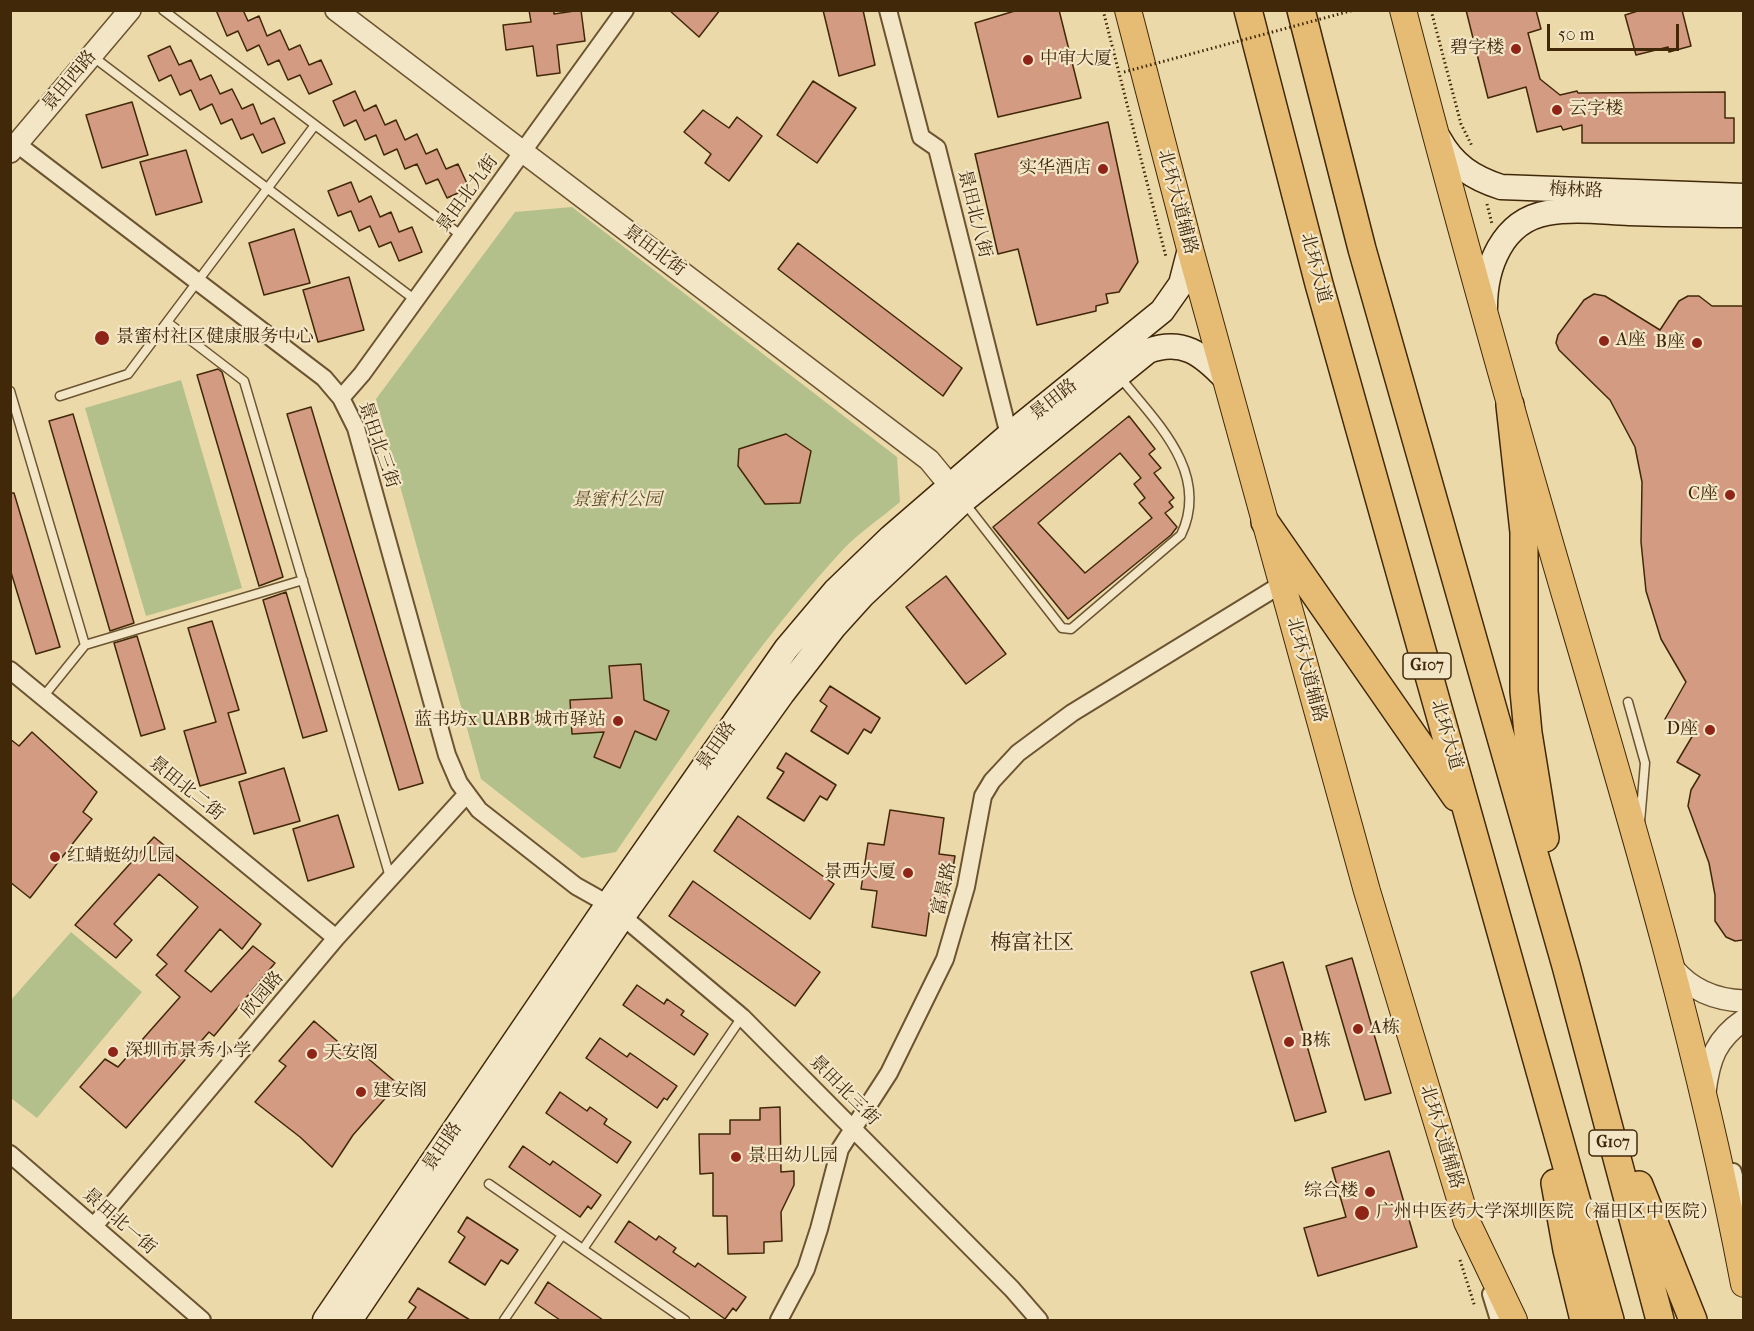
<!DOCTYPE html>
<html>
<head>
<meta charset="utf-8">
<style>
  body { margin:0 }
  #map { position:relative; width:1754px; height:1331px; overflow:hidden; background:#ebd9a9; font-family:"IM FELL French Canon",serif }
  canvas { display:block }
  .frame { position:absolute; inset:0; border:12px solid #412809; pointer-events:none }
  .scale { position:absolute; left:1547px; top:24px; width:132px; height:27px; box-sizing:border-box; border:3px solid #412809; border-top:0; padding-left:8px; font-size:18px; line-height:21px; white-space:nowrap; color:#412809; -webkit-text-stroke:4px #f2e6c7; paint-order:stroke }
</style>
</head>
<body>
<div id="map">
<canvas width="1754" height="1331"></canvas>
<div class="frame"></div>
<div class="scale">50 m</div>
</div>
<script>
const context = document.querySelector('canvas').getContext('2d');
context.lineJoin = 'round';
function fill(path, color) { context.fillStyle = color; context.fill(path, 'evenodd'); }
function stroke(path, color, width, dash) { context.strokeStyle = color; context.lineWidth = width; context.lineCap = dash ? 'butt' : 'round'; context.setLineDash(dash || []); context.stroke(path); }
function label(font, color, halo, rows, align = 'center') {
  context.font = font + ' "IM FELL French Canon","Noto Serif SC",serif'; context.lineWidth = 4.5; context.setLineDash([]); context.textBaseline = 'middle'; context.strokeStyle = halo; context.fillStyle = color; for (const [text, x, y, turn = 0] of rows) {
    context.save(); context.translate(x, y); context.rotate((+turn || 0) * Math.PI / 180); context.textAlign = isNaN(turn) ? turn : align; if (halo) context.strokeText(text, 0, 0); context.fillText(text, 0, 0); context.restore();
  }
}
const green = new Path2D(`
  M572 207 897 457 900 502C880 519 855 535 838 555 755 646 686 751 616 852L582 858 481 779 376 399 515 212Z
  M181 380 242 588 146 616 85 408Z
  M71 932 142 992 37 1118 11 1098V1000Z`);
const building = new Path2D(`
  M216 10H243L248 21 259 16 267 36 280 30 289 50 300 45 309 65 321 60 332 84 309 94 300 75 288 80 279 60 268 65 259 45 247 51 238 31 227 36Z
  M529 10H554V14L581 10 585 41 557 45 560 73 537 76 533 46 506 50 503 25 531 22Z
  M669 10H720L699 37Z
  M823 10H863L875 65 839 76Z
  M1018 10H1059L1081 98 998 117 975 23Z
  M1466 10H1536L1541 29 1528 33 1540 79 1560 95 1577 91 1578 93 1725 92V118H1734V143H1582V125L1563 130 1561 126 1537 132 1526 87 1488 98Z
  M1641 10H1682L1691 46 1669 52 1668 47 1636 55 1625 15Z
  M170 46 179 65 191 60 200 80 211 75 220 94 232 89 242 109 253 104 261 124 274 118 285 143 262 153 253 134 241 139 232 119 221 124 212 104 200 110 191 90 180 95 171 75 159 81 148 56Z
  M813 81 856 108 817 163 777 135Z
  M355 91 364 111 376 105 385 125 396 120 405 140 417 134 426 154 437 149 446 169 458 164 469 188 447 198 438 179 426 184 417 164 405 169 397 149 384 155 376 135 365 140 356 120 344 126 333 101Z
  M132 102 148 155 102 168 86 115Z
  M703 110 729 128 737 117 762 136 729 181 705 163 711 154 684 132Z
  M1108 122 1138 262 1119 292 1106 294 1108 303 1096 306V311L1037 325 1018 249 998 254 975 154Z
  M186 150 202 202 156 215 140 162Z
  M351 182 359 202 371 196 380 217 391 212 399 232 412 227 422 252 399 261 391 242 379 247 370 226 359 231 351 211 338 216 328 191Z
  M294 229 310 283 264 295 249 243Z
  M798 243 962 368 943 396 778 269Z
  M349 277 364 330 318 342 303 290Z
  M1594 294 1605 296 1660 330 1679 301 1688 296H1699L1712 306H1743V940L1735 941 1726 937 1715 921V895L1709 863 1688 806 1691 790 1700 775 1677 762 1693 735 1665 719 1686 682 1661 639 1646 591 1641 542 1642 482 1635 447 1610 400 1559 350 1556 343 1558 335 1584 300Z
  M218 369 222 372 283 577 259 586 197 375Z
  M311 407 423 783 399 790 287 414Z
  M73 414 134 623 110 631 49 421Z
  M1129 416 1155 449 1149 454 1161 468 1154 473 1174 498 1169 502 1173 507 1165 513 1177 527 1171 535 1068 619 993 527ZM1120 453 1141 478 1134 484 1145 498 1139 503 1152 518 1085 573 1038 523Z
  M786 434 811 451 800 503 765 504 738 466 739 449Z
  M10 493H14L60 647 36 654 10 569Z
  M946 576 1006 654 966 684 906 607Z
  M286 592 327 731 303 738 263 600Z
  M212 621 239 710 228 713 246 773 200 786 184 731 216 722 188 628Z
  M137 636 165 729 141 736 114 643Z
  M641 664 644 700 669 711 656 740 635 731 620 768 594 757 604 732 572 734 570 700 612 698 609 666Z
  M830 686 880 718 871 733 864 729 848 754 811 731 827 706 820 701Z
  M32 732 97 792 83 812 92 819 30 898 10 882V739L19 746Z
  M786 753 836 785 827 800 820 796 804 821 767 798 784 772 777 768Z
  M284 768 300 821 254 834 239 782Z
  M890 810 944 818 939 854 955 856 947 903 931 900 926 936 872 927 877 891 861 889 868 843 884 845Z
  M338 815 354 867 308 881 293 829Z
  M738 816 834 884 810 919 714 851Z
  M154 837 261 924 242 949 220 929 185 971 211 992 253 946 275 963 214 1036 209 1032 126 1128 80 1087 105 1059 118 1067 180 997 156 975 167 964 157 955 198 907 159 874 114 924 132 940 116 958 75 925Z
  M693 881 820 972 795 1006 669 916Z
  M1352 958 1391 1093 1365 1100 1326 966Z
  M1283 962 1326 1112 1295 1121 1251 972Z
  M637 985 664 1004 667 999 684 1011 681 1015 708 1034 694 1055 623 1005Z
  M314 1021 359 1060 364 1055 398 1084 353 1135 332 1167 300 1137 255 1102 286 1066 279 1061Z
  M600 1038 627 1057 630 1053 677 1086 667 1100 664 1098 657 1108 586 1058Z
  M560 1092 587 1111 590 1107 607 1119 604 1124 631 1142 617 1163 546 1113Z
  M780 1107 781 1172 794 1171V1185L781 1212 782 1241 764 1242V1253L728 1254 727 1216H713V1173L700 1174 699 1134H730V1120H760V1108Z
  M523 1146 550 1165 553 1161 601 1195 591 1209 588 1206 580 1217 509 1167Z
  M1389 1151 1417 1247 1318 1276 1304 1228 1346 1217 1332 1168Z
  M467 1217 518 1250 508 1264 501 1260 485 1285 449 1262 465 1237 458 1232Z
  M629 1221 656 1240 659 1236 676 1248 673 1252 695 1267 698 1263 746 1297 736 1311 733 1308 725 1319 615 1242Z
  M548 1282 603 1320H560L535 1303Z
  M418 1288 470 1320H407L416 1307 409 1302Z`);
const path = new Path2D(`
  M1103 10 1166 257
  M1431 10 1461 124 1472 146
  M1487 204 1492 224
  M1460 1260 1475 1307`);
const service = new Path2D(`
  M163 10 462 236
  M92 56 414 299
  M167 322 244 381 390 877
  M10 391 85 645 303 580
  M60 396 128 374 315 125
  M964 502 1062 628 1071 629 1181 535C1211 472 1155 421 1119 376
  M43 697 85 645
  M1628 702 1645 763 1640 822
  M489 1184 685 1320
  M583 1249 742 1017
  M504 1320 562 1235`);
const minor = new Path2D(`
  M888 10 921 137 937 148 1009 435
  M17 144 324 378 341 398 356 428 447 755 459 783 479 810 576 886 608 904
  M341 398 362 374 625 10
  M10 670 336 938
  M616 911 742 1017 1012 1289 1039 1320
  M10 1154 202 1320
  M1733 1172 1744 1212
  M94 1226 336 938 467 794
  M1491 1294 1499 1320
  M779 1320 806 1269 819 1229 840 1149 889 1073 945 959 966 887 983 796 992 781 1018 753 1072 713 1282 584`);
const tertiary = new Path2D(`
  M336 10 929 460 961 499
  M10 152 130 10
  M1673 968C1691 990 1714 1000 1744 1001
  M1705 1092C1709 1059 1716 1039 1744 1020`);
const secondary = new Path2D(`
  M1439 139C1453 165 1473 178 1501 187L1744 196
  M1485 307C1485 267 1502 221 1547 213 1574 208 1602 212 1629 213 1667 214 1705 215 1744 215
  M325 1320 608 904 786 649 835 591 891 537 1009 435 1162 311 1181 284 1190 249
  M350 1320 623 916 782 694 834 627 863 595 963 501 1148 351C1182 338 1202 354 1225 378`);
const primary = new Path2D(`
  M1128 10 1190 249 1367 891 1467 1222 1514 1320
  M1403 10C1454 207 1509 403 1566 598 1633 825 1700 1051 1744 1284`);
const trunk = new Path2D(`
  M1248 10 1319 284 1610 1320
  M1301 10 1362 249 1566 966 1660 1320
  M1510 405 1524 532V691L1528 733 1545 838
  M1265 522 1456 797
  M1555 1183 1567 1250 1584 1320
  M1639 1185 1693 1320`);
const pathBridge = new Path2D(`
  M1124 72 1354 10`);
const markers = [
  [1516,49,6,"#8f2418"],
  [1028,60,6,"#8f2418"],
  [1557,110,6,"#8f2418"],
  [1103,169,6,"#8f2418"],
  [102,338,8,"#8f2418"],
  [1604,341,6,"#8f2418"],
  [1697,343,6,"#8f2418"],
  [1730,495,6,"#8f2418"],
  [618,721,6,"#8f2418"],
  [1710,730,6,"#8f2418"],
  [55,857,6,"#8f2418"],
  [908,873,6,"#8f2418"],
  [1358,1029,6,"#8f2418"],
  [1289,1042,6,"#8f2418"],
  [113,1052,6,"#8f2418"],
  [312,1054,6,"#8f2418"],
  [361,1092,6,"#8f2418"],
  [736,1157,6,"#8f2418"],
  [1370,1192,6,"#8f2418"],
  [1362,1213,8,"#8f2418"]
];
const shields = [
  [1427,666,48],
  [1613,1143,48]
];
const shieldNames = [
  ["G107",1427,666],
  ["G107",1613,1143]
];
const poiNames = [
  ["碧字楼",1504,49,"right"],
  ["中审大厦",1040,60],
  ["云字楼",1569,110],
  ["实华酒店",1091,169,"right"],
  ["景蜜村社区健康服务中心",116,338],
  ["A座",1616,341],
  ["B座",1685,343,"right"],
  ["C座",1718,495,"right"],
  ["蓝书坊x UABB 城市驿站",606,721,"right"],
  ["D座",1698,730,"right"],
  ["红蜻蜓幼儿园",67,857],
  ["景西大厦",896,873,"right"],
  ["A栋",1370,1029],
  ["B栋",1301,1042],
  ["深圳市景秀小学",125,1052],
  ["天安阁",324,1054],
  ["建安阁",373,1092],
  ["景田幼儿园",748,1157],
  ["综合楼",1358,1192,"right"],
  ["广州中医药大学深圳医院（福田区中医院）",1376,1213]
];
const streetNames = [
  ["景田西路",70,81,-50],
  ["梅林路",1576,191,2],
  ["景田北九街",468,194,-54],
  ["北环大道辅路",1177,202,75],
  ["景田北八街",974,214,76],
  ["景田北街",654,251,37],
  ["北环大道",1315,268,75],
  ["景田路",1054,400,-38],
  ["景田北三街",378,445,71],
  ["北环大道辅路",1306,670,75],
  ["北环大道",1446,735,74],
  ["景田路",717,746,-55],
  ["景田北二街",186,789,39],
  ["富景路",945,889,-77],
  ["欣园路",263,995,-50],
  ["景田北三街",844,1091,45],
  ["北环大道辅路",1441,1137,73],
  ["景田路",443,1147,-56],
  ["景田北一街",119,1222,41]
];
const parkNames = [
  ["景蜜村公园",617,501]
];
const quarterNames = [
  ["梅富社区",1032,944]
];
fill(green, '#b3c08b');
fill(building, '#d49b83');
stroke(building, '#412809', 1.5);
stroke(service, '#6c5431', 11);
stroke(minor, '#6c5431', 20);
stroke(tertiary, '#6c5431', 24);
stroke(secondary, '#412809', 27);
stroke(primary, '#412809', 28);
stroke(trunk, '#412809', 30);
stroke(path, '#412809', 3, [1.5, 3]);
stroke(service, '#f2e6c7', 8);
stroke(minor, '#f2e6c7', 16);
stroke(tertiary, '#f2e6c7', 21);
stroke(secondary, '#f2e6c7', 24);
stroke(primary, '#e6bc74', 26);
stroke(trunk, '#e6bc74', 27);
stroke(pathBridge, '#412809', 3, [1.5, 3]);
for (const [x, y, r, color] of markers) { const dot = new Path2D(); dot.arc(x, y, r, 0, 2 * Math.PI); context.fillStyle = color; context.fill(dot); stroke(dot, '#f2e6c7', 2); }
for (const [x, y, w] of shields) { const box = new Path2D(); box.roundRect(x - w / 2, y - 13, w, 26, 4.5); context.fillStyle = '#f2e6c7'; context.fill(box); stroke(box, '#412809', 1.5); }
label('bold 16px', '#412809', null, shieldNames);
label('18px', '#412809', '#f2e6c7', poiNames, 'left');
label('18px', '#412809', '#f2e6c7', streetNames);
label('italic 18px', '#5e4e2a', '#f2e6c7', parkNames);
label('21px', '#412809', '#f2e6c7', quarterNames);
</script>
</body>
</html>
